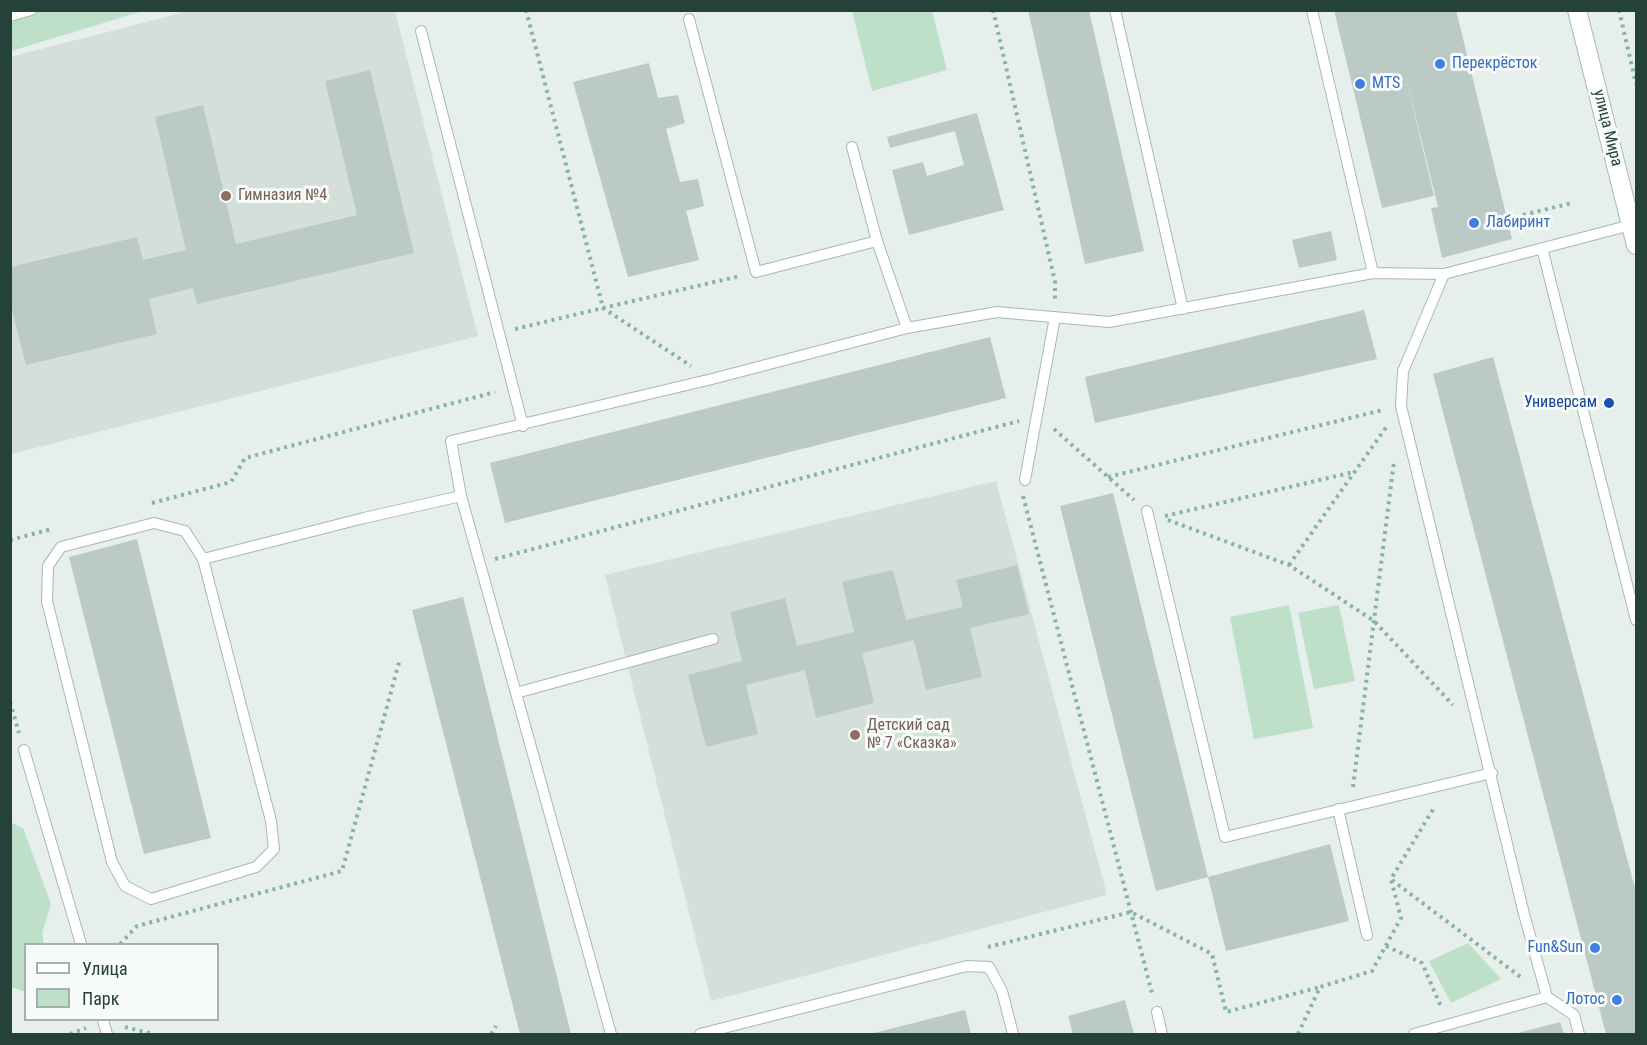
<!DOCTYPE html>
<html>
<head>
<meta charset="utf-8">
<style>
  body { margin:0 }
  #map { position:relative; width:1647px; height:1045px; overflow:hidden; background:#e6efeb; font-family:"Roboto Condensed",sans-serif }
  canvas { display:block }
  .frame { position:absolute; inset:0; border:12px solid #24423a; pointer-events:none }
  .legend { position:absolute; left:24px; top:943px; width:195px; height:78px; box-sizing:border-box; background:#f7fbf9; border:2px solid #a3b1ad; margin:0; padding:8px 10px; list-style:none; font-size:18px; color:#24423a }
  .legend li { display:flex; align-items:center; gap:12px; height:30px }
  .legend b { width:30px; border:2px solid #a3b1ad }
</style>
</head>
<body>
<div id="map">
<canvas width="1647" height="1045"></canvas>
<div class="frame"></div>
<ul class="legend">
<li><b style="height:8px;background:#fff"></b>Улица</li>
<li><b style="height:16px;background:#bfe0c8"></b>Парк</li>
</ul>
</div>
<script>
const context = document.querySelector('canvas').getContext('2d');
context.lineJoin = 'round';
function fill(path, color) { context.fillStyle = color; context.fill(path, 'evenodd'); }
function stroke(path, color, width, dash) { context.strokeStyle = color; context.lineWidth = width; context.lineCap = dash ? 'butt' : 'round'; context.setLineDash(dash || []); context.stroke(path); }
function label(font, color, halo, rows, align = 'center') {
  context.font = font + ' "Roboto Condensed",sans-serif'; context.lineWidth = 6; context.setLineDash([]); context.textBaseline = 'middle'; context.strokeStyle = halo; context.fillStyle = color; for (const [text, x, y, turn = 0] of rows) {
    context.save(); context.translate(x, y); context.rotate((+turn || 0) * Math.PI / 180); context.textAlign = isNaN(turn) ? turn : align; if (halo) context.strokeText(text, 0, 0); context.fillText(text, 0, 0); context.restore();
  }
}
const built = new Path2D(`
  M189 11H395L478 336 11 454 10 57Z
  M996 481 1107 895 711 1001 605 575Z`);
const green = new Path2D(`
  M11 11H143L11 51Z
  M852 11H932L947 70 872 91Z
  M1289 605 1313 728 1254 739 1230 617Z
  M1339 605 1355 681 1314 689 1298 613Z
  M10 822 23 828 51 904 42 933 44 944H26L25 992 11 987Z
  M1468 943 1501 979 1451 1003 1429 961Z`);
const building = new Path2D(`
  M1028 10H1089L1144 251 1085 264Z
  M1334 10H1456L1512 239 1442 258 1431 208 1438 207 1402 61 1434 196 1382 208Z
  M649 63 658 98 678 95 685 123 666 129 680 182 698 179 704 206 686 211 699 260 628 277 573 82Z
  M370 70 414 253 197 304 193 288 149 299 157 334 26 365 10 302V267L137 237 143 260 186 250 155 117 203 105 236 244 357 215 325 81Z
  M977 113 1004 210 909 235 892 170 923 162 927 176 964 165 955 131 890 148 887 137Z
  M1331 231 1337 260 1299 268 1292 240Z
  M1364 310 1377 359 1095 423 1085 377Z
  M990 337 1006 398 505 523 490 463Z
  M1493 357 1636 892V1034H1606L1433 374Z
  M1113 493 1208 877 1156 891 1060 506Z
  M137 539 211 838 144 854 69 557Z
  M1017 565 1029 614 970 628 982 677 926 690 914 640 862 653 874 703 816 718 805 670 746 685 758 734 706 747 688 675 742 661 730 612 785 598 797 646 854 632 842 582 893 570 906 620 963 607 956 580Z
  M463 597 571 1034H520L412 610Z
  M1330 844 1349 921 1226 951 1208 877Z
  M1125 1000 1134 1034H1073L1068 1016Z
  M965 1010 971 1034H870Z
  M1560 1022 1564 1034H1514Z`);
const path = new Path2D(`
  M526 10 603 308 740 276
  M993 10 1055 282V299
  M1619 10 1636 84
  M1523 215 1572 203
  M515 329 603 308 691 366
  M1054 429 1134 500
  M1108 477 1383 410
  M1023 496 1153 997
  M152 503 231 482 245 458 495 392
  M1165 516 1354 472
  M1168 520 1289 565 1374 621 1453 705
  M10 540 52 529
  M495 559 1019 421
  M1289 565 1387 426
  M10 702 19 733
  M1353 787 1394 461
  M1392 880 1522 978
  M120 944 137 926 342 871 400 659
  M1386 946 1422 963 1442 1009
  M988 947 1131 912 1212 954 1226 1012 1320 987
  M125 1027 153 1034
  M70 1034 86 1028
  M491 1034 496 1026
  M1298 1034 1320 987 1372 971 1401 918 1391 879 1435 806`);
const service = new Path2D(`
  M1115 10 1183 309
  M1312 10 1373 273 1444 274 1631 225
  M10 16 31 10
  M689 19 756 272 877 241
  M421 31 523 426
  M852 147 877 241 907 328
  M1542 248 1636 620
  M1444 274 1403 371 1401 406 1524 914 1547 997 1574 1015 1579 1034
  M1025 480 1055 317
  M1147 511 1225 837 1492 773
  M203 559 185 531 154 523 61 547 48 566 47 601 112 862 125 886 151 899 256 867 274 849 271 821 203 559 364 518 461 496
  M516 693 713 639
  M24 750 81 944
  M1338 809 1367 935
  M1157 1012 1162 1034
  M103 1020 107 1034
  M611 1034 461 496 451 441 712 379 907 328 997 312 1109 322 1373 273
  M700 1034 967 966 989 967 1002 991 1013 1034
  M1414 1034 1547 997`);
const secondary = new Path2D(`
  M1577 10 1636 245`);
const markers = [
  [1440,64,6,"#3f7fe0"],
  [1360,84,6,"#3f7fe0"],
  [226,196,6,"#8d6e63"],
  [1474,223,6,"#3f7fe0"],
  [1609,403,6,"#1a4fb4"],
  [855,735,6,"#8d6e63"],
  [1595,948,6,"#3f7fe0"],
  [1617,1000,6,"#3f7fe0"]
];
const shopNames = [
  ["Перекрёсток",1452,64],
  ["MTS",1372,84],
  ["Лабиринт",1486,223],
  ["Fun&Sun",1583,948,"right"],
  ["Лотос",1605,1000,"right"]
];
const streetNames = [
  ["улица Мира",1607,128,76]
];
const educationNames = [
  ["Гимназия №4",238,196],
  ["Детский сад",867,726],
  ["№ 7 «Сказка»",867,744]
];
const transitNames = [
  ["Универсам",1597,403]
];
fill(built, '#d4dfda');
fill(green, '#bfe0c8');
fill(building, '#bbcac4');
stroke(service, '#a8b8b2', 12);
stroke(secondary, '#a4bbb3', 20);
stroke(path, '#86b3a5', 4, [3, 4.5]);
stroke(service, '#fff', 10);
stroke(secondary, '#fff', 18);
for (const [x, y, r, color] of markers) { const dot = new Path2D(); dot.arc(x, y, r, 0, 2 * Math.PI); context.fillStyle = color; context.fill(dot); stroke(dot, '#f7fbf9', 2); }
label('16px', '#366cbe', '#f7fbf9', shopNames, 'left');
label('16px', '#24423a', '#f7fbf9', streetNames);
label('16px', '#785e54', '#f7fbf9', educationNames, 'left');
label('16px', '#164399', '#f7fbf9', transitNames, 'right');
</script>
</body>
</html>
